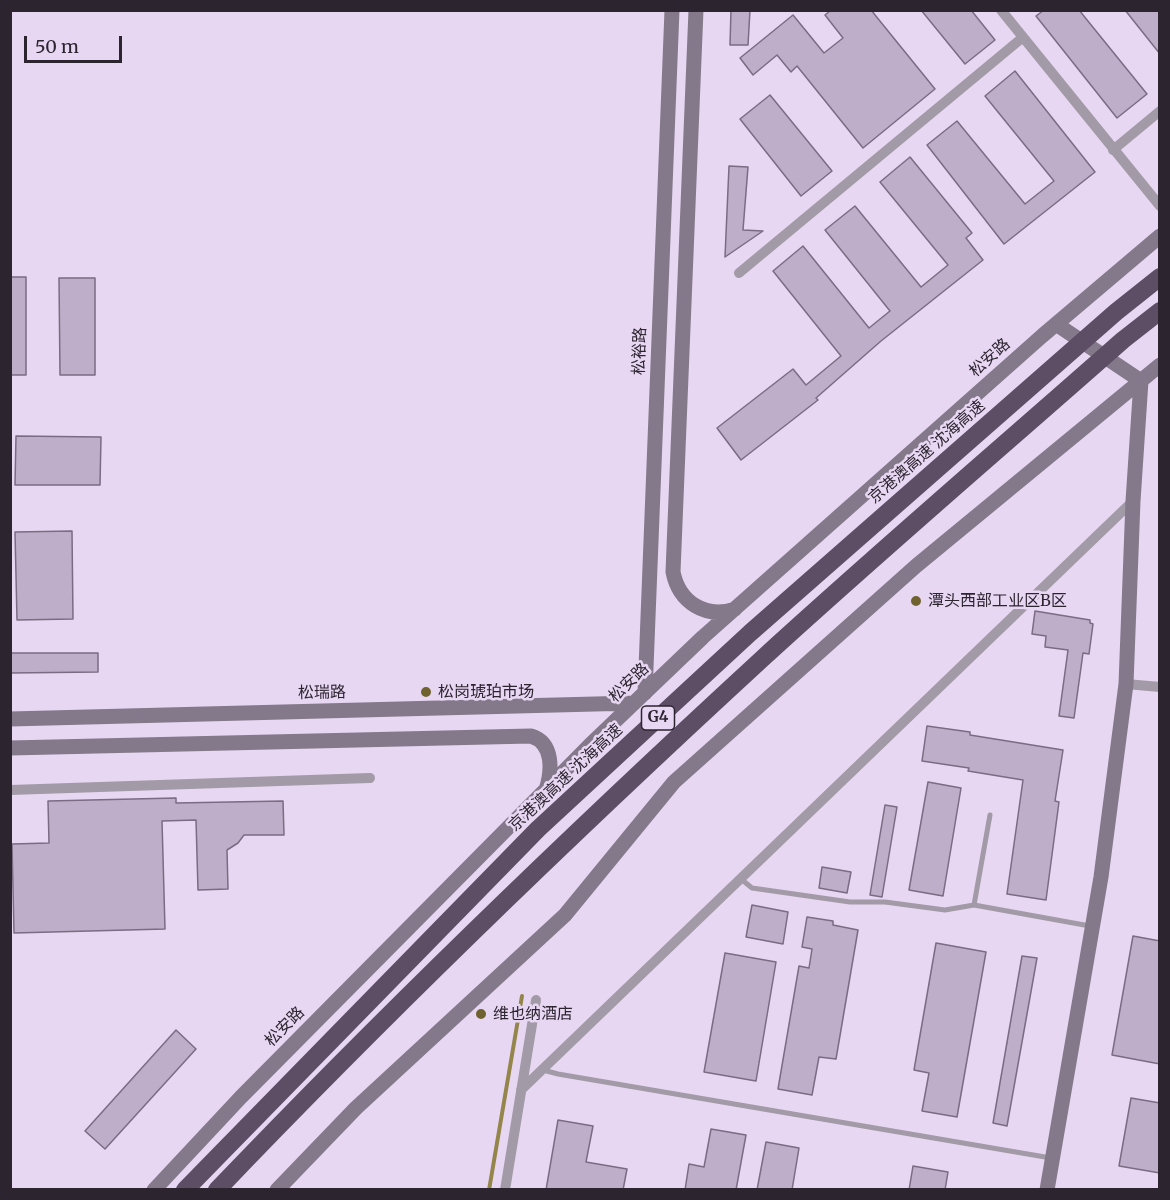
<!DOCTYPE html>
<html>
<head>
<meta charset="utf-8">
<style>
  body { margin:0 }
  #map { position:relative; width:1170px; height:1200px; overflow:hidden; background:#e8d7f2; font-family:Merriweather,serif }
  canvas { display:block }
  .frame { position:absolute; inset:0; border:12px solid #2c2530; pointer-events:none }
  .scale { position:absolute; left:24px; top:36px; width:98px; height:27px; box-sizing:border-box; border:3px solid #2c2530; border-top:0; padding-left:8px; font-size:18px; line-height:21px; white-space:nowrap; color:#2c2530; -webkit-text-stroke:4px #e8d7f2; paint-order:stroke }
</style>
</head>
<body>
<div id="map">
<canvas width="1170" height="1200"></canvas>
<div class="frame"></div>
<div class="scale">50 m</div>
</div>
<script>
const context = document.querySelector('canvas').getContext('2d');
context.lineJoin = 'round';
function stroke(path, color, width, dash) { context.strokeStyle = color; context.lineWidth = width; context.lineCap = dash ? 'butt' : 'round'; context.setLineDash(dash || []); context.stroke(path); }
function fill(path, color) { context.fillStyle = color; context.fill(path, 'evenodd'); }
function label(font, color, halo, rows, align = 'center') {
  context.font = font + ' Merriweather,"Noto Sans SC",serif'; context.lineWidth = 5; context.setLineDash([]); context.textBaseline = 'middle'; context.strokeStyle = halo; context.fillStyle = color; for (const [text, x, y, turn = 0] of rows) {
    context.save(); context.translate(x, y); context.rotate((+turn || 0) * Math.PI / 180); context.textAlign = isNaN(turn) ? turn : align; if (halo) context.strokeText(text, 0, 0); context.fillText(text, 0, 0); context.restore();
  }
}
const stream = new Path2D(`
  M489 1190 522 996`);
const building = new Path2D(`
  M731 10H750L748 45H730Z
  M831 10H871L935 89 863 148 797 66 791 72 777 55 753 75 740 58 793 15 824 53 843 38 825 15Z
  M921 10H971L995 40 965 64Z
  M1044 10H1079L1147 94 1117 118 1036 16Z
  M1125 10H1160V54Z
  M1015 71 1095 172 1004 244 927 145 957 121 1025 204 1054 181 985 96Z
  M770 95 832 171 801 196 740 119Z
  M910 157 972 233 966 238 983 260 881 341 816 398 818 400 741 460 717 428 793 369 806 385 841 356 773 271 803 246 869 328 890 311 825 230 855 206 921 287 948 265 880 182Z
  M729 166 748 167 743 230 763 231 725 257Z
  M10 277H26V375H10Z
  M59 278H95V375H60Z
  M16 436 101 437 100 485H15Z
  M72 531 73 619 17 620 15 532Z
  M1035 611 1090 620V623L1093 624 1089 654 1083 653 1074 718 1059 716 1068 650 1045 647 1046 636 1032 634Z
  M10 653H98V672L10 673Z
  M927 726 970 732V735L1063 750 1055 801 1059 802 1046 900 1007 894 1023 780 968 771 969 768 922 761Z
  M928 782 961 788 943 896 909 890Z
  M176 798V803L283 801 284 835H244L238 843 227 850 228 889 198 890 196 820 162 821 165 929 14 933 12 844 49 843 48 801Z
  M885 805 897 807 882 897 870 895Z
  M822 867 851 872 847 893 819 888Z
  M752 905 788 912 783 944 746 937Z
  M807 917 833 921V925L858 930 836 1059 819 1057 812 1095 778 1089 799 966 809 968 812 949 802 947Z
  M1133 936 1160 941V1064L1112 1055Z
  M936 943 986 952 957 1117 922 1111 929 1073 914 1070Z
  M725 953 776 962 756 1081 704 1072Z
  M1022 956 1037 958 1007 1126 993 1123Z
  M176 1030 196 1049 105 1149 85 1131Z
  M1131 1098 1160 1103V1173L1119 1166Z
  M558 1120 593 1126 586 1162 627 1169 623 1190H546Z
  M711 1129 746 1135 736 1190H685L689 1164 704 1167Z
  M766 1142 799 1148 792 1190H757Z
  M913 1166 948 1172 945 1190H909Z`);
const lane = new Path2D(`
  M990 815 974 905 1090 926
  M741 879 752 888 850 902H885L945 910 974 905
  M543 1070 558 1074 1051 1158`);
const street = new Path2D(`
  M1001 10 1160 206
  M1113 150 1160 111
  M739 273 1022 38
  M1126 684 1160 687
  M10 790 370 778
  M521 1090 1133 501
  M505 1190 536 1000`);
const secondary = new Path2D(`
  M696 10 673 572C679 602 705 619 735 609
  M645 693 672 10
  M10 719 634 703
  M10 748 531 736C554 743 552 771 546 790
  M154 1190 241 1097 590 745 703 637 1042 336 1160 236
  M277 1190 356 1108 565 915 674 782 916 566 1160 365
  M1047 1190 1101 877 1126 684 1133 501 1141 381 1056 324`);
const highwayBridge = new Path2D(`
  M185 1190 538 829 750 633 1116 312 1160 277
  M217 1190C393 1006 576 830 763 658 881 550 1003 446 1123 340L1160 311`);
const markers = [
  [916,601,6,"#70622f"],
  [426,692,6,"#70622f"],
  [481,1014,6,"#70622f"]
];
const shields = [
  [658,718,33]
];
const shieldNames = [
  ["G4",658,718]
];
const streetNames = [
  ["松裕路",640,351,-88],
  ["松安路",990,358,-42],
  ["京港澳高速 沈海高速",927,452,-41],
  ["松安路",629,683,-44],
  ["松瑞路",322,693,-1],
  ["京港澳高速 沈海高速",566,778,-43],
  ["松安路",285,1027,-45]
];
const poiNames = [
  ["潭头西部工业区B区",928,601],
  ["松岗琥珀市场",438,692],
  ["维也纳酒店",493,1014]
];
stroke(stream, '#94854a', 4);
fill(building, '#bfaec9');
stroke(building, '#7b6b83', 1.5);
stroke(lane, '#a29aa6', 5);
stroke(street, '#a29aa6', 10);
stroke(secondary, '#84798a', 15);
stroke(highwayBridge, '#5d4e65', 18);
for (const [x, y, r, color] of markers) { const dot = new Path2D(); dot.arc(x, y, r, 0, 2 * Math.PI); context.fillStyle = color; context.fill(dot); stroke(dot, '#e8d7f2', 2); }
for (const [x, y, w] of shields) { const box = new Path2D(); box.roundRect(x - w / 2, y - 12, w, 24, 4.5); context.fillStyle = '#e8d7f2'; context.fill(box); stroke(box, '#2c2530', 1.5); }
label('bold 15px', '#2c2530', null, shieldNames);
label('16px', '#2c2530', '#e8d7f2', streetNames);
label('16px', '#2c2530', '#e8d7f2', poiNames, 'left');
</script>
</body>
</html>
